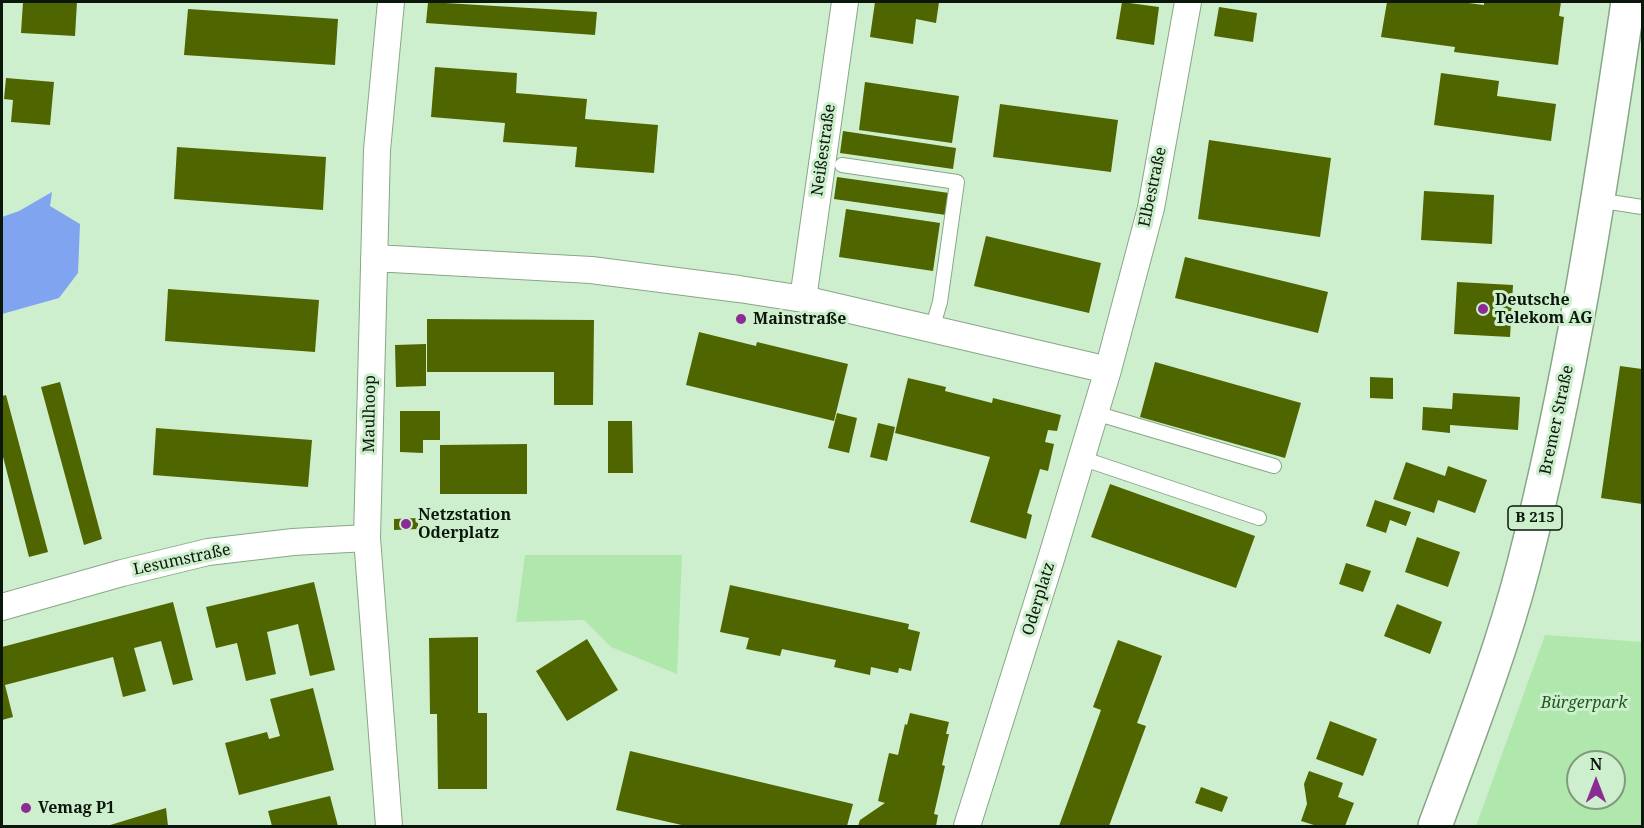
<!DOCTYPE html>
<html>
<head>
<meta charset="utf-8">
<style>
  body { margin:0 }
  #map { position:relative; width:1644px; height:828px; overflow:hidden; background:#ceefcd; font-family:"Noto Serif",serif }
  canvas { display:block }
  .frame { position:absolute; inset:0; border:3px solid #0b170b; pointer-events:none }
  .north { position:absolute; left:1566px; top:750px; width:60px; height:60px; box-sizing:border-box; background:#ceefcd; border:2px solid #80997f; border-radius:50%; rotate:0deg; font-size:16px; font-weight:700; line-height:24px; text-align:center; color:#0b170b }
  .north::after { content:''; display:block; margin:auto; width:21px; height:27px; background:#8b2c95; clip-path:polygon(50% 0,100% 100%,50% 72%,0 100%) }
</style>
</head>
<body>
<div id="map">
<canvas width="1644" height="828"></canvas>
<div class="frame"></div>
<div class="north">N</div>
</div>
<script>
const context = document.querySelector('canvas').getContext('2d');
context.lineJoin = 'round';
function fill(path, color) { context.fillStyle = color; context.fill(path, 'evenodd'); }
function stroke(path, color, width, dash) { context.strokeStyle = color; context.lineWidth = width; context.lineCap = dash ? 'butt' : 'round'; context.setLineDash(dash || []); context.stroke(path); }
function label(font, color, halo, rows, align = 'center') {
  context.font = font + ' "Noto Serif",serif'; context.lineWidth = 6; context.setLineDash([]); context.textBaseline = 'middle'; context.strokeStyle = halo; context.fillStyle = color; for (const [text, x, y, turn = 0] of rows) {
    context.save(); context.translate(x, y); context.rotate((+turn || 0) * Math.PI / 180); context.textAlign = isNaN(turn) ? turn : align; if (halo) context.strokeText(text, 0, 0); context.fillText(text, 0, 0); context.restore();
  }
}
const green = new Path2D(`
  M525 555H682L677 674 611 647 584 620 516 622Z
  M1545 635 1642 642V826H1476ZM1578 762H1614V798H1578Z`);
const water = new Path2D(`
  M52 192 50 206 80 224 78 273 59 298 2 314V217L19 211Z`);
const building = new Path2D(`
  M23 2H77L75 36 21 33Z
  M428 2 597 12 595 35 426 23Z
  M875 2H939L936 23 916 19 913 44 870 37Z
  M1122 2 1159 7 1154 45 1116 39Z
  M1387 2H1461L1484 5V2H1561L1559 16 1564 17 1558 65 1454 52 1455 47 1381 37Z
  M1219 7 1257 13 1253 42 1214 36Z
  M188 9 338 19 335 65 184 55Z
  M435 67 517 73 516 93 587 99 585 119 658 125 654 173 575 167 577 147 503 142 505 123 431 117Z
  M1441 73 1499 81 1497 96 1556 104 1551 141 1434 125Z
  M6 78 54 82 50 125 11 122 13 100 4 99Z
  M865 82 959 96 952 143 859 130Z
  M1000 104 1118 120 1111 172 993 157Z
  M843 131 956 148 953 169 840 153Z
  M1209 140 1331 158 1320 237 1198 219Z
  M177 147 326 157 323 210 174 199Z
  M837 177 949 193 946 215 834 199Z
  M1424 191 1494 195 1492 244 1421 240Z
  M846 209 940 223 933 271 839 257Z
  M986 236 1101 263 1089 313 974 286Z
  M1185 257 1328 292 1318 333 1175 298Z
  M1457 282 1513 285 1510 337 1454 334Z
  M168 289 319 300 315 352 165 341Z
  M427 319 594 320 593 405H554V372H427Z
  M699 332 756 346 757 342 848 364 834 421 686 385Z
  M426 344V386L396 387 395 345Z
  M1155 362 1301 403 1285 458 1140 417Z
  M1620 366 1642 369V504L1601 498Z
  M1370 377 1393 378V399L1370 398Z
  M908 378 946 387 945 391 992 403 993 398 1061 415 1057 431 1048 430 1045 442 1054 444 1048 471 1040 469 1027 513 1032 515 1026 539 970 522 990 457 895 433Z
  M60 382 102 539 84 545 41 387Z
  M1453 393 1520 397 1518 430 1450 425V433L1422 430 1423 407 1452 409Z
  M6 395 48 552 29 557 2 453V396Z
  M400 411H440V440H423V453L400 452Z
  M837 413 857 418 849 453 828 448Z
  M608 421H632L633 473H608Z
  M878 423 895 427 887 461 870 457Z
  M156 428 312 440 308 487 153 475Z
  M527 444V494H440V445Z
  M1406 462 1445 476 1448 466 1487 480 1475 513 1438 500 1434 513 1393 499Z
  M1110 484 1255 536 1236 588 1091 537Z
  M1375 500 1411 512 1406 526 1390 520 1386 533 1366 526Z
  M418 518V529L394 530V519Z
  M1417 537 1460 552 1448 587 1405 572Z
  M1346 563 1371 571 1363 592 1339 584Z
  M314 582 335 670 310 676 298 624 267 632 276 674 246 681 237 643 216 648 206 607Z
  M730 585 909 624 908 629 920 632 911 671 899 668 898 673 871 667 870 675 834 667 836 660 782 649 780 656 746 649 749 638 720 632Z
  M173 602 193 680 173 685 161 641 134 648 146 691 123 697 113 657 5 685 13 717 2 720V647Z
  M1397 604 1442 622 1430 654 1384 636Z
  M478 637V713H487V789H438L437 714H430L429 638Z
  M587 639 618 690 567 721 536 671Z
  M1118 640 1162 656 1137 723 1146 726 1109 826H1059L1101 710 1093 707Z
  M313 688 334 770 239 795 225 743 267 732 269 739 280 736 270 699Z
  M910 713 949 722 946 734H949L942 765 945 766 934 814 938 815 936 826H858L860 820 885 803 878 801 889 753 898 755 905 724 907 725Z
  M1330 721 1377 739 1363 776 1316 759Z
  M630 751 853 804 847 826H686L616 810Z
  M1309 771 1343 783 1338 797 1354 803 1345 826H1317L1301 821 1307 804 1304 784Z
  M1201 787 1228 797 1222 812 1195 803Z
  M330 796 338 826H272L268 811Z
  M166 808 168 826H107Z`);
const service = new Path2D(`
  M842 165 957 182 940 302 932 329
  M1597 200 1642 207
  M1095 413 1274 466
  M1081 458 1259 518`);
const minor = new Path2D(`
  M374 258 591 270 739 289 803 299 1108 370
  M803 299 845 2
  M2 607 122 573 208 552 293 542 367 538
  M389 826 367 538 377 150 391 2
  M967 826 1051 559 1108 370 1151 208 1188 2`);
const primary = new Path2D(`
  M1435 826C1466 742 1500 656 1523 568 1571 382 1600 192 1628 2`);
const markers = [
  [1483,309,6,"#8b2c95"],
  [741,319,6,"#8b2c95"],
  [406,524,6,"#8b2c95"],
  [26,808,6,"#8b2c95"]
];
const shields = [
  [1535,518,54]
];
const shieldNames = [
  ["B 215",1535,518]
];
const streetNames = [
  ["Neißestraße",824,150,-82],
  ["Elbestraße",1153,187,-78],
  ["Maulhoop",370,414,-89],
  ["Bremer Straße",1557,420,-78],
  ["Lesumstraße",182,560,-12],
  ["Oderplatz",1039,599,-73]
];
const poiNames = [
  ["Deutsche",1495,300],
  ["Telekom AG",1495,318],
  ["Mainstraße",753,319],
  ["Netzstation",418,515],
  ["Oderplatz",418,533],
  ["Vemag P1",38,808]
];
const parkNames = [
  ["Bürgerpark",1584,703]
];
fill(green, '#afe7ad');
fill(water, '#80a4f0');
fill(building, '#4e6500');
stroke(service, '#88a687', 16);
stroke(minor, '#88a687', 28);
stroke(primary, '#88a687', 36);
stroke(service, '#fff', 14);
stroke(minor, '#fff', 26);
stroke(primary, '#fff', 33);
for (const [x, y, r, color] of markers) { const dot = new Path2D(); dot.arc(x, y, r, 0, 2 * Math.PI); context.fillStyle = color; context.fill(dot); stroke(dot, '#ceefcd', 2); }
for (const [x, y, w] of shields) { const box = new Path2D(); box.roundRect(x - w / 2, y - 12, w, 24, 4.5); context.fillStyle = '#ceefcd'; context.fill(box); stroke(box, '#0b170b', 1.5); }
label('bold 15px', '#0b170b', null, shieldNames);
label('16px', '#0b170b', '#ceefcd', streetNames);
label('bold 16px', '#0b170b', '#ceefcd', poiNames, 'left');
label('italic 16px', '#1e5820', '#ceefcd', parkNames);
</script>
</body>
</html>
